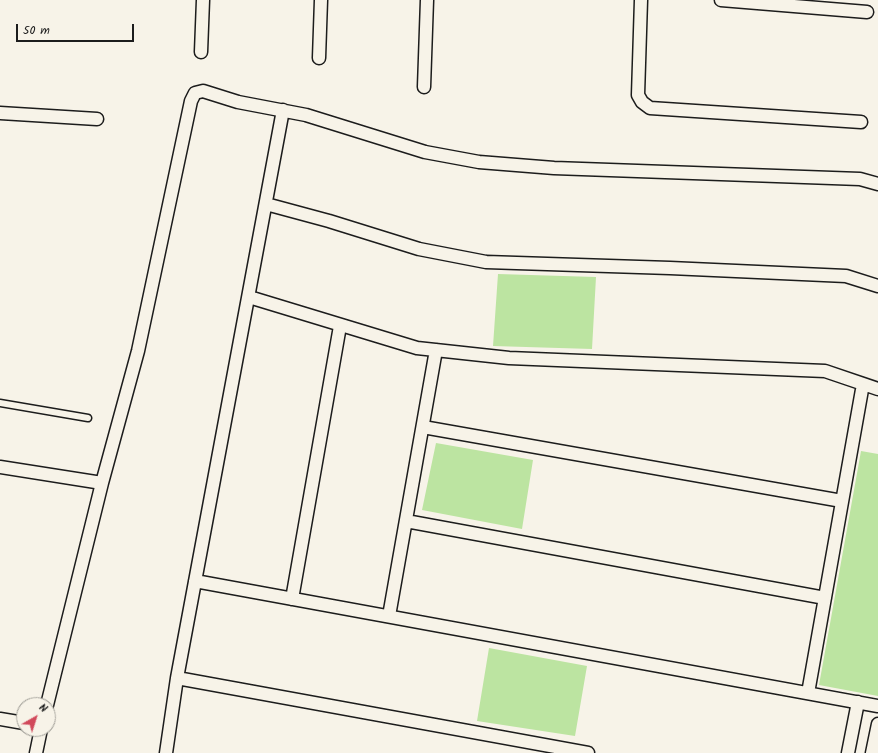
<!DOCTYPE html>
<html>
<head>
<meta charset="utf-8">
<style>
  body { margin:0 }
  #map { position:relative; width:878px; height:753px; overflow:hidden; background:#f7f3e8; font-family:Kalam,sans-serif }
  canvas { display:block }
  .north { position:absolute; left:16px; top:697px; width:40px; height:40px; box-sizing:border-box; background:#f7f3e8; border:1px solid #9f9d96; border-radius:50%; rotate:39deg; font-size:11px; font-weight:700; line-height:16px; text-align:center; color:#1c1c1c }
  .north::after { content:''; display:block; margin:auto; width:14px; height:18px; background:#d1495b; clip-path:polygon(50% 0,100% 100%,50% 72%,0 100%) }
  .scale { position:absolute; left:16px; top:24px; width:118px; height:18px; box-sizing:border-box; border:2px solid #1c1c1c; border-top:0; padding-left:5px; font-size:12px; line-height:14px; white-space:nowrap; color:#1c1c1c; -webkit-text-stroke:3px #f7f3e8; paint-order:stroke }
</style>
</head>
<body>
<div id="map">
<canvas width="878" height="753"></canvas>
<div class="north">N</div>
<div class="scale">50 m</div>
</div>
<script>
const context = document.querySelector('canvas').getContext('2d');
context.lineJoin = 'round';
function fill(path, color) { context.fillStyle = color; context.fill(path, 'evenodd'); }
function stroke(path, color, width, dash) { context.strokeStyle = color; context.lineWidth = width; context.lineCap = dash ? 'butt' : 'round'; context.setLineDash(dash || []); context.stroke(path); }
const green = new Path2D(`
  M498 274 596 277 592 349 493 346Z
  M436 443 533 460 522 529 422 510Z
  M861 451 878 454V696L819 685Z
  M489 648 587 666 575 736 477 721Z`);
const lane = new Path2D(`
  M0 403 88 418`);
const street = new Path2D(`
  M641 0 638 95 642 102 650 108 861 122
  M721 0 867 12
  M201 52 203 0
  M319 58 321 0
  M424 87 427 0
  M0 113 97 119
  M266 204 329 221 419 249 486 262 670 268 846 276 878 286
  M249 297 417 348 509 358 825 371 878 389
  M423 427 842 501
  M0 467 102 483
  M406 521 825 598
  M195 581 878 706
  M292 599 340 326
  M389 616 436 350
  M177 678 588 753
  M808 693 863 384
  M47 705 102 483 138 351 191 101 195 93 203 91 238 102 306 115 425 152 479 162 554 168 860 179 878 184
  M0 719 24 723
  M36 753 41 729
  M166 753 177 678 283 110
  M848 753 858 702
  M872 753 878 724`);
fill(green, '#bce4a1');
stroke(lane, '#1c1c1c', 9);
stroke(street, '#1c1c1c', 15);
stroke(lane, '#f7f3e8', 6);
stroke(street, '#f7f3e8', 12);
</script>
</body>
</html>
